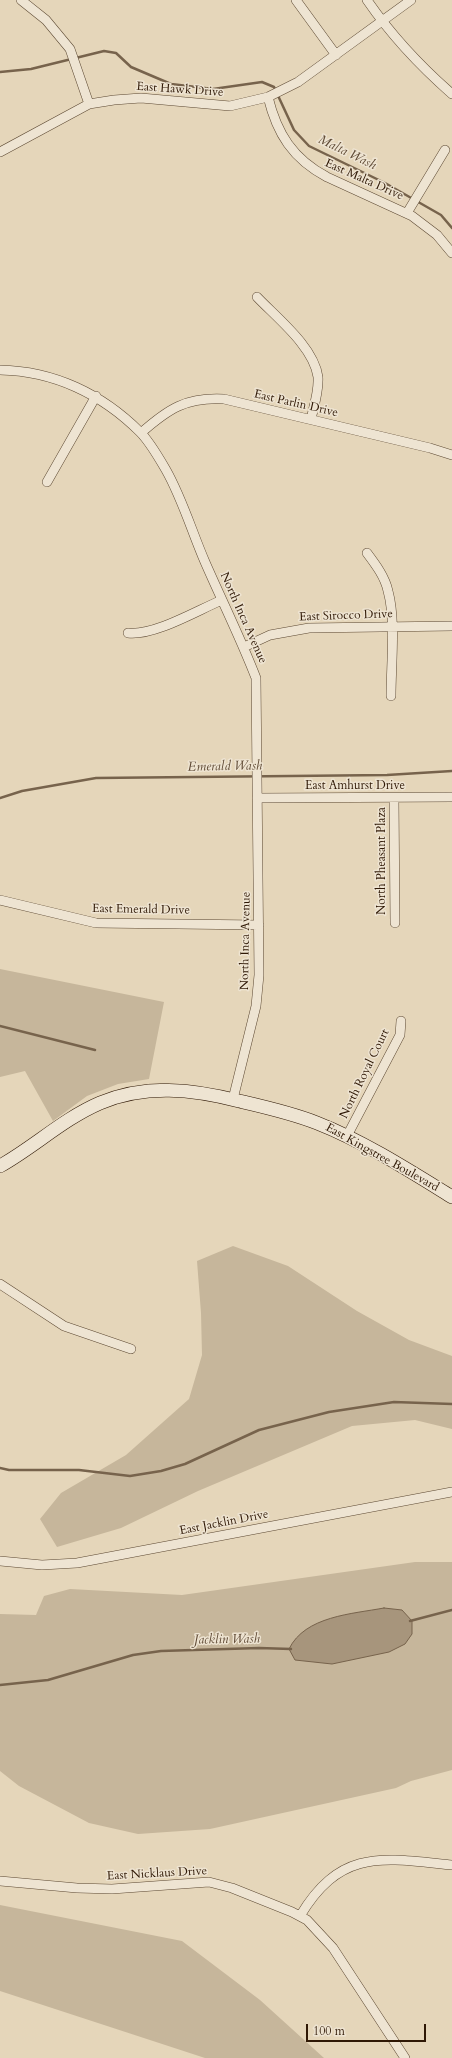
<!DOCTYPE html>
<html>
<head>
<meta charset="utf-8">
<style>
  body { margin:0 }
  #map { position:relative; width:452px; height:2058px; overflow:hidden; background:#e5d6ba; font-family:Cardo,serif }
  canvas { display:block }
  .scale { position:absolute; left:306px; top:2024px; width:120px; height:18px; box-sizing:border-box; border:2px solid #2f1805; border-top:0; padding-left:5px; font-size:12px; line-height:14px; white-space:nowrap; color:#2f1805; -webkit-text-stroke:3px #eee4d2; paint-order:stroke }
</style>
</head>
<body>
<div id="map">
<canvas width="452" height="2058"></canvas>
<div class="scale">100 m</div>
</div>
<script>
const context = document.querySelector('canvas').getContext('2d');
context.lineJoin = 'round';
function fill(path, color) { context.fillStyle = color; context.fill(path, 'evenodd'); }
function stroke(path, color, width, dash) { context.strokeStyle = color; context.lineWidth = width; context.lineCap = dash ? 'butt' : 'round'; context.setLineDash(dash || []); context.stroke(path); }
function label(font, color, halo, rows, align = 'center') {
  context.font = font + ' Cardo,serif'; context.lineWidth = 3; context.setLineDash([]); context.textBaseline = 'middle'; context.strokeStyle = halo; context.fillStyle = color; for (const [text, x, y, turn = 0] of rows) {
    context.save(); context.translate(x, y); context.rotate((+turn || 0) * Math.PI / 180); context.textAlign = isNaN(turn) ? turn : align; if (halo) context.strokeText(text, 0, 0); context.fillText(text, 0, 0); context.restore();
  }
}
const green = new Path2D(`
  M0 969 164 1002 149 1079 118 1084 87 1096 53 1121 25 1071 0 1077Z
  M233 1246 288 1266 357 1311 409 1340 452 1356V1429L415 1420 352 1426 198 1491 121 1528 57 1547 40 1519 61 1493 126 1455 189 1399 202 1355 201 1313 197 1261Z
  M415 1562H452V1770L411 1781 396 1788 210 1829 138 1834 89 1823 19 1786 0 1771V1614L36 1615 44 1596 70 1589 182 1595Z
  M0 1905 182 1941 260 2000 324 2058H205L0 1991Z`);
const water = new Path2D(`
  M384 1608 402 1610 412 1621V1634L405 1644 389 1652 332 1664 295 1660 289 1649C305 1616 352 1614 384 1608Z`);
const stream = new Path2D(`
  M0 72 31 69 104 51 116 53 131 67 171 84 213 89 262 82 274 87 294 130 309 146 385 183 441 215 452 228
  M0 798 22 791 96 778 387 775 452 771
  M0 1026 95 1050
  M0 1468 9 1470H79L130 1476 161 1471 185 1464 259 1430 329 1412 394 1402 452 1404
  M410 1621 452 1610
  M0 1685 48 1680 133 1655 161 1651 259 1648 291 1649`);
const street = new Path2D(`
  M21 0 46 20 70 49 89 104
  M296 0 336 55
  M367 0C391 35 420 66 452 94
  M268 97C277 134 293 159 327 177L412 216 437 235 452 253
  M0 152 89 104 114 100 141 98 230 106 268 97 298 82 411 0
  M407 213 445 150
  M257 297C277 318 314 347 318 377 319 391 314 406 311 419
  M0 370C54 371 102 394 140 432 150 442 159 458 166 470 182 498 192 532 205 562 222 601 241 639 256 678L259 975 256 1006 233 1099
  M141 433C168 409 186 397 224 399L430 448 452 455
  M47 482 96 396
  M367 553C376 565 385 577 388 591 396 620 391 665 391 696
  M128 633C154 636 196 611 222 600
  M244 647 270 635 309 628 452 626
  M257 798 452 797
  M394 798 395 923
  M0 900 96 923 259 925
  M347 1136 400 1035 401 1021
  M0 1284 64 1326 131 1349
  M0 1561 42 1565 77 1563 452 1492
  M0 1881 77 1888 112 1889 209 1882 232 1888 292 1912 307 1920 333 1948 405 2058
  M300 1916C341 1848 382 1858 452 1865`);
const secondary = new Path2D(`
  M0 1166C34 1147 63 1119 100 1103 146 1084 192 1089 239 1101 265 1107 292 1113 317 1123 363 1141 410 1171 452 1197`);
const streetNames = [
  ["East Hawk Drive",180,90,4],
  ["East Malta Drive",364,180,24],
  ["East Parlin Drive",296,404,13],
  ["East Sirocco Drive",346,616,-2],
  ["North Inca Avenue",243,618,66],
  ["East Amhurst Drive",355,786],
  ["North Pheasant Plaza",382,861,-90],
  ["East Emerald Drive",141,910,1],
  ["North Inca Avenue",246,941,-89],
  ["North Royal Court",365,1074,-64],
  ["East Kingstree Boulevard",382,1158,29],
  ["East Jacklin Drive",224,1523,-11],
  ["East Nicklaus Drive",157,1874,-3]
];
const waterNames = [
  ["Malta Wash",347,153,26],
  ["Emerald Wash",225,767,-1],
  ["Jacklin Wash",227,1640,-1]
];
fill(green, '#c6b69b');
fill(water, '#a7957c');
stroke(water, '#77634c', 1);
stroke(stream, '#77634c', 2.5);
stroke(street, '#5c4832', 10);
stroke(secondary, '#2f1805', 14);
stroke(street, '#eee4d2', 9);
stroke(secondary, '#eee4d2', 13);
label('12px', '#2f1805', '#eee4d2', streetNames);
label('italic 13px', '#5f4a35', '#eee4d2', waterNames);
</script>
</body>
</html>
